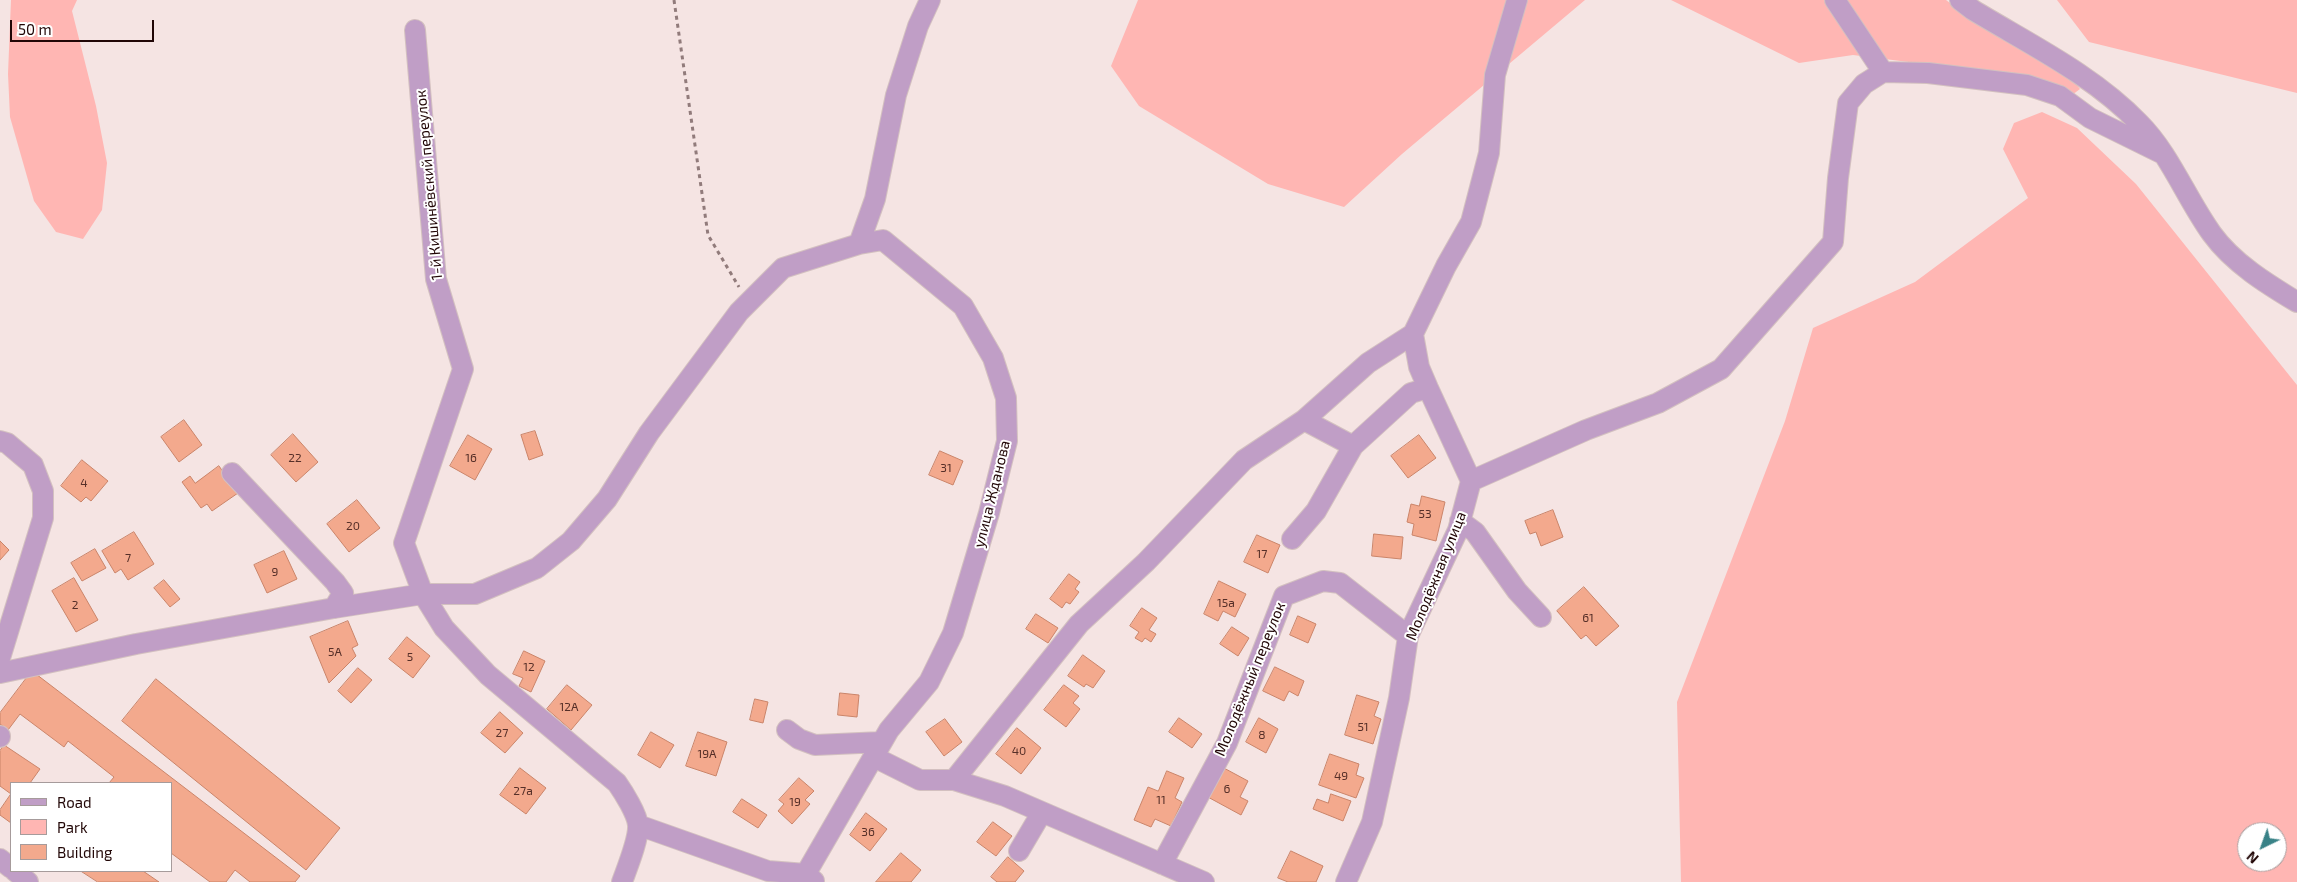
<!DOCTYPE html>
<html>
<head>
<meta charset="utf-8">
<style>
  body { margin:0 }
  #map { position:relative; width:2297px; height:882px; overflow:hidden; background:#f5e4e3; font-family:"Exo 2",sans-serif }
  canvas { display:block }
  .legend { position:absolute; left:10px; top:782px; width:162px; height:90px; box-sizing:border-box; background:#fff; border:1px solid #a69b9b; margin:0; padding:6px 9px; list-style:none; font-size:15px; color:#210606 }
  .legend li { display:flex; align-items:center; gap:10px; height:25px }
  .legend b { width:25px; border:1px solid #a69b9b }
  .north { position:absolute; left:2237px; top:822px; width:50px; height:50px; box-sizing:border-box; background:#fff; border:1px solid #a69b9b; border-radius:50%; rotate:222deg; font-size:14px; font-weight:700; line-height:20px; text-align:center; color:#210606 }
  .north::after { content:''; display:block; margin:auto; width:18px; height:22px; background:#398287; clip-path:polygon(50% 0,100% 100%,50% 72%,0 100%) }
  .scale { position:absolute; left:10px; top:20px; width:144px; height:22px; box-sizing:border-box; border:2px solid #210606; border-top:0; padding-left:6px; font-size:15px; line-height:18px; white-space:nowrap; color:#210606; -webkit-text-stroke:4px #fff; paint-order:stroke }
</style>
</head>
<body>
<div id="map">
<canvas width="2297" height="882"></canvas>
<ul class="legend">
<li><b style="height:6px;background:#c09ec6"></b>Road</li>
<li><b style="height:14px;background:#ffb6b3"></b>Park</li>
<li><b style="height:14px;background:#f3a98d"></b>Building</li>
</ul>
<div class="north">N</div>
<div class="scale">50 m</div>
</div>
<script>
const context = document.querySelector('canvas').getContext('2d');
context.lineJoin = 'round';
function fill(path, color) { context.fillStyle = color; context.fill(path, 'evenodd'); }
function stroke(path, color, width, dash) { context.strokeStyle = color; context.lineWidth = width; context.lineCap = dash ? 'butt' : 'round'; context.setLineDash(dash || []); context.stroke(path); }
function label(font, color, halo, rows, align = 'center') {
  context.font = font + ' "Exo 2",sans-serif'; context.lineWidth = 4; context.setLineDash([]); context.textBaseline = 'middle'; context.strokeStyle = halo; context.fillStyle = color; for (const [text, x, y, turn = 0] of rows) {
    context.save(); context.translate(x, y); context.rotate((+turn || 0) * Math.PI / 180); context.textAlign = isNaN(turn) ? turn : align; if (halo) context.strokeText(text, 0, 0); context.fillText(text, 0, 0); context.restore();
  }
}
const green = new Path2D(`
  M11 0H77L72 11 96 106 107 163 102 210 83 239 56 232 34 201 10 117 8 74Z
  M1138 0H1585L1402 154 1344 207 1268 184 1139 106 1111 66Z
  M1671 0H1946L1971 19 2070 76 2080 89 2072 95 1948 67 1853 55 1799 63Z
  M2057 0H2297V93L2089 42Z
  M2042 112 2077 128 2136 184 2297 385V882H1681L1677 702 1785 421 1813 328 1915 282 2028 198 2003 149 2014 123ZM2247 832H2277V862H2247Z`);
const building = new Path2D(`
  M184 420 202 445 179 462 161 437Z
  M535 431 543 455 529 460 521 435Z
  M293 434 318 462 296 482 271 455Z
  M468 435 492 449 475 480 450 466Z
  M1419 435 1436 458 1408 478 1391 456Z
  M940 451 963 461 953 485 929 475Z
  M82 460 108 481 91 501 86 497 81 502 61 486Z
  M219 466 238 493 212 511 207 504 201 508 182 482 190 476 195 483Z
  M1422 496 1445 502 1436 541 1412 535 1414 524 1407 522 1411 504 1419 506Z
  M357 500 380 528 349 552 327 524Z
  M1553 510 1563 537 1541 546 1536 532 1530 534 1525 521Z
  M134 532 154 564 128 580 121 569 115 573 102 551Z
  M1374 534 1403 537 1401 559 1372 556Z
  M1257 535 1280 545 1268 573 1244 562Z
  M0 541 9 550 0 560Z
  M95 549 106 568 82 581 71 563Z
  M284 551 297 579 267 593 254 565Z
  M1069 574 1080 582 1075 589 1079 592 1070 604 1066 602 1062 608 1050 599Z
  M74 578 98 620 76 632 52 591Z
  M164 580 180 599 170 607 154 588Z
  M1219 581 1246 594 1235 617 1223 611 1218 621 1204 614Z
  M1584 587 1619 626 1596 646 1586 635 1581 639 1557 611Z
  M1142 608 1157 618 1149 630 1156 634 1151 642 1145 638 1142 642 1135 638 1139 632 1130 626Z
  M1036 614 1058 628 1048 643 1026 629Z
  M1298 616 1316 624 1308 643 1290 635Z
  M348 621 358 645 352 648 356 656 329 683 310 637Z
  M1232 627 1249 638 1238 656 1220 644Z
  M407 637 430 656 413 678 389 659Z
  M524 651 545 661 531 692 519 686 523 678 513 674Z
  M1083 655 1105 671 1093 688 1086 684 1084 687 1068 676Z
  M1275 667 1304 681 1298 696 1289 691 1284 701 1263 691Z
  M358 668 372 680 351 703 338 691Z
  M32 671 300 876 295 882H250L235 870 226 882H210L171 853V783H109L114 777 68 741 64 747 20 714 8 730 0 724V713Z
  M156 679 340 828 306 870 122 721Z
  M567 685 592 705 571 730 547 709Z
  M1064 685 1079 696 1073 703 1080 709 1066 727 1044 710Z
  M840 693 859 695 857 717 838 715Z
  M1357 695 1379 702 1374 716 1381 719 1373 744 1345 735Z
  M755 699 768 702 763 723 750 720Z
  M500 712 523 733 505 753 481 733Z
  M1179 718 1202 734 1192 748 1169 732Z
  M1259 718 1278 729 1266 753 1246 742Z
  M945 719 962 742 944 756 926 732Z
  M1017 728 1041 748 1021 774 996 754Z
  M651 732 674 745 660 768 638 755Z
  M698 732 727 742 716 776 686 766Z
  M4 745 40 769 30 783H11V794L0 786V751Z
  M1330 754 1359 764 1356 775 1364 778 1356 798 1319 785Z
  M1222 767 1248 781 1240 797 1248 801 1241 815 1206 796Z
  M520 768 546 788 526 814 500 795Z
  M1167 771 1184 778 1175 798 1182 802 1171 826 1155 819 1151 827 1134 820 1148 787 1158 791Z
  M799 778 814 791 805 800 810 804 792 824 778 811 784 804 779 800Z
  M11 794V823L0 815V810Z
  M1331 794 1351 801 1343 821 1313 809 1317 799 1328 803Z
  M742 799 767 815 758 828 733 812Z
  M866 813 887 829 870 851 850 835Z
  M993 822 1012 836 996 856 977 842Z
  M1291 851 1323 866 1316 882H1288L1278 878Z
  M901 853 921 870 911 882H876Z
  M1008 857 1024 871 1015 882H997L991 877Z
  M81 871H143L159 882H98Z`);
const path = new Path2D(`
  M674 0 708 235 739 287`);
const minor = new Path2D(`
  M1835 0 1883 72
  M1960 0 1973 10C2029 44 2093 75 2139 123 2170 154 2186 198 2212 234 2233 263 2267 284 2297 302
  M415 30 436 279 463 369 404 543 423 594 444 628 488 675 617 783C624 793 637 814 638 825 639 839 627 868 622 882
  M859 244 875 199 896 95 918 26 930 0
  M1304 420 1353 446
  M0 441 7 443 33 465 43 491V518L0 658
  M232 473 335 582 343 593 334 608
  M1471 481 1586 430 1658 403 1721 369 1833 242 1838 178 1848 103 1864 84 1883 72 1928 73 2027 85 2060 96 2090 118 2163 154
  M1460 521 1475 532 1517 591 1541 617
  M1292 539 1316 511 1353 446 1411 393 1428 388
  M0 673 136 644 334 608 423 594H475L537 568 571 541 607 499 649 433 739 312 783 268 859 244 883 240 963 306 993 358 1006 398 1007 441 989 513 953 633 929 682 889 730 801 882
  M787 730 799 739 815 745 882 742
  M0 736V737
  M874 757 920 780H954L1005 796 1204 882
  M954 780 1079 624 1146 562 1244 460 1304 420 1368 363 1413 334 1446 266 1471 222 1489 153 1495 75 1517 0
  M638 825 768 871 806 874 814 881
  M1019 851 1042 812
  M0 859 11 868
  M1162 864 1227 743 1284 596 1323 581 1340 583 1408 636
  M15 871 28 882
  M1346 882 1372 822 1399 698 1408 636 1458 530 1471 481 1428 388 1419 367 1413 334`);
const numberNames = [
  ["22",295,458],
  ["16",471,458],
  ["31",946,468],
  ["4",84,483],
  ["53",1425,514],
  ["20",353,526],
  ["17",1262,554],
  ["7",128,558],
  ["9",275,572],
  ["15а",1226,603],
  ["2",75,605],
  ["61",1588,618],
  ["5А",335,652],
  ["5",410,657],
  ["12",529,667],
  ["12А",569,707],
  ["51",1363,727],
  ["27",502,733],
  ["8",1262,735],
  ["40",1019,751],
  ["19А",707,754],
  ["49",1341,776],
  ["6",1227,789],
  ["27а",523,791],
  ["11",1161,800],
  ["19",795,802],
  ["36",868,832]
];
const streetNames = [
  ["1-й Кишинёвский переулок",429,185,-95],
  ["улица Жданова",992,494,-76],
  ["Молодёжная улица",1436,576,-68],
  ["Молодёжный переулок",1250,679,-68]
];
fill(green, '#ffb6b3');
fill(building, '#f3a98d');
stroke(building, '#ca8469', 1);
stroke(minor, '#d3c0c0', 22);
stroke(path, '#917b7b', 3, [4, 4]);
stroke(minor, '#c09ec6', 20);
label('12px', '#562f28', null, numberNames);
label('15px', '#210606', '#fff', streetNames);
</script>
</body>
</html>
